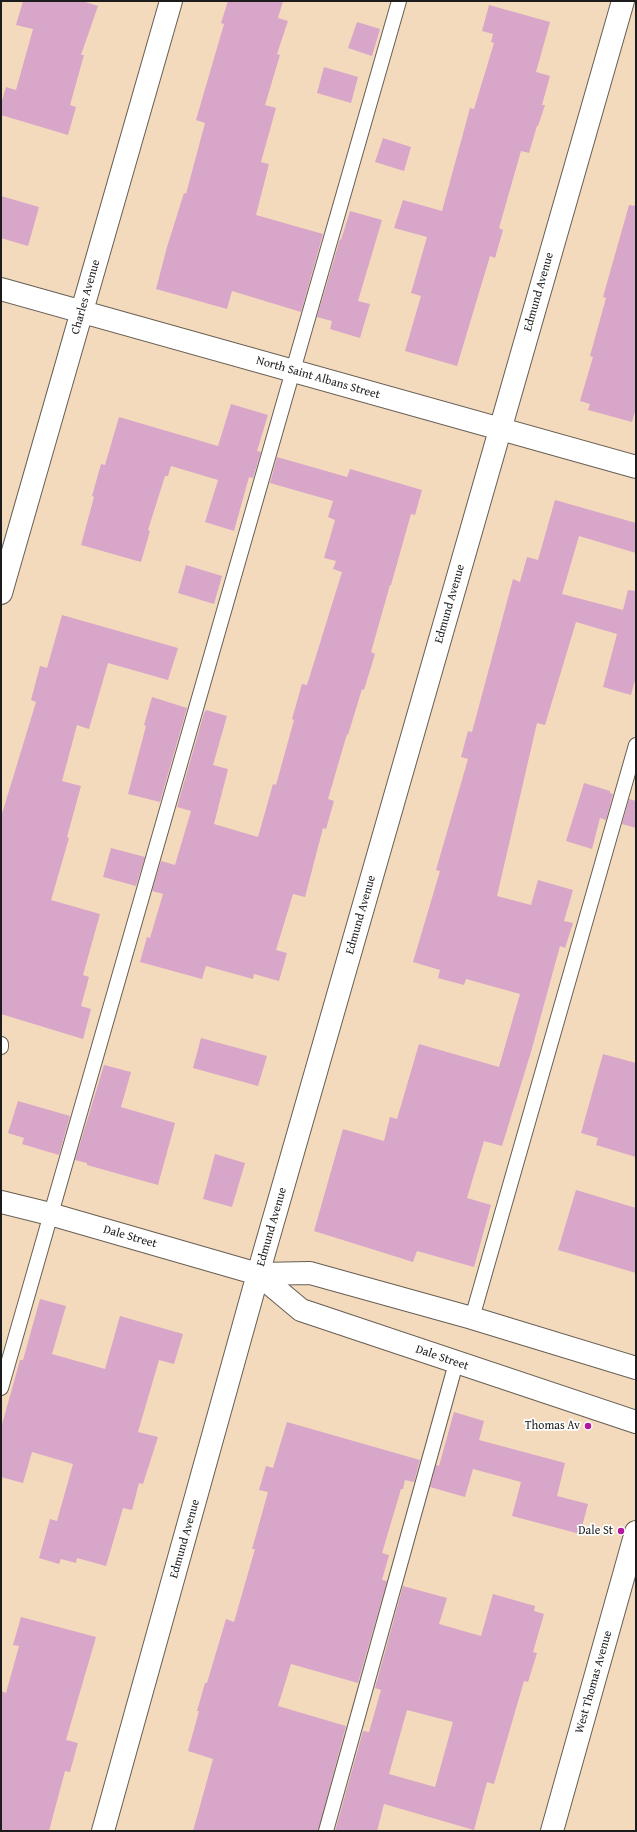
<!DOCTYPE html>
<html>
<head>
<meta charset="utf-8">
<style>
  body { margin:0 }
  #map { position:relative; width:637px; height:1832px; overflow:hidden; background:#f3dabc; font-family:"Gentium Book Plus",serif }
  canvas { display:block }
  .frame { position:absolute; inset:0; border:2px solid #1c1c1c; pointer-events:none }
</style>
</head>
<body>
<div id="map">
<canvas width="637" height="1832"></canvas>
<div class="frame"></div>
</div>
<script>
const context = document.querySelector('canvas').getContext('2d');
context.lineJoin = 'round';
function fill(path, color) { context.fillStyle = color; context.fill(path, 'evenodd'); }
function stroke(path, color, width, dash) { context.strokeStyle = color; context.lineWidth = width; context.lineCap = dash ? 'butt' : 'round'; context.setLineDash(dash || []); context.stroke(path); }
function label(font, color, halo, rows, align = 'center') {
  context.font = font + ' "Gentium Book Plus",serif'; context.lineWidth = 3.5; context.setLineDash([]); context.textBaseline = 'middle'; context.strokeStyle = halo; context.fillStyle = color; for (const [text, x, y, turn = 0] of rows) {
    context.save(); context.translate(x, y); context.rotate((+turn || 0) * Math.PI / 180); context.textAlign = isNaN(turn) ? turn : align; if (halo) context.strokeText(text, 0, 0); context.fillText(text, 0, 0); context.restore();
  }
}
const building = new Path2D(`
  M23 1H82L98 6 81 55H84L70 105 76 107 68 135 1 115V104L6 87 16 90 33 29 16 25Z
  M228 1H283L278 18 288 21 277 54 280 55 265 105 276 108 261 162 269 164 256 215 323 234 301 312 232 291 227 309 156 289 167 247 184 193 186 194 205 123 196 120 224 24 221 23Z
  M489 5 550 22 536 72 550 76 542 105H545L538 126H537L529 153 521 151 499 228 503 230 495 258 490 256 457 366 405 351 421 296 411 293 427 237 394 228 403 200 442 211 470 108 474 109 494 43 491 42 493 34 482 31Z
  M357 22 380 29 372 56 348 48Z
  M324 67 358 77 351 103 317 93Z
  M383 138 411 147 404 171 375 162Z
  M1 196 39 207 28 246 1 238Z
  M629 205 636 206V408L632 422 588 410 590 404 580 401 593 357 590 356 606 298 603 297Z
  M350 211 382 220 358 301 370 304 360 338 330 329 332 321 317 317 340 239 341 240Z
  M231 404 268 415 257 451 261 452 253 478 249 477 234 531 205 522 218 480 171 466 168 476H165L148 530 150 531 141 562 81 545 94 497 92 496 101 464 105 465 119 417 218 446Z
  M277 457 347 477 350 469 422 490 415 515 411 514 391 585H390L371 652 375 654 364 690 362 689 348 735 347 734 328 799 334 801 326 829 323 828 305 897 293 894 276 950 287 953 279 981 254 974 253 979 206 966 202 979 140 962 147 937 150 938 163 894 152 891 161 861 175 865 191 811 177 807 204 713 206 710 227 716 213 765 228 769 214 824 258 837 273 784 276 785 294 720 292 719 302 684 307 685 342 572 333 569 336 561 324 558 335 520 328 517 333 501 270 483Z
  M555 500 636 523V553L579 536 562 594 623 610 628 590 636 591V676L631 695 603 687 617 634 576 622 545 725 537 723 497 896 531 905 538 880 573 890 564 921 573 923 565 948 560 946 531 1052 502 1146 484 1141 467 1198 491 1205 474 1267 417 1251 413 1262 314 1231 343 1129 384 1141 390 1117 397 1119 419 1044 499 1067 520 994 466 979 464 985 438 978 440 970 413 962 440 871 436 870 468 759 461 757 468 731 472 732 513 579 520 582 527 557 538 560Z
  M186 565 222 576 214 604 178 593Z
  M62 615 178 648 168 680 108 663 89 729 77 725 62 781 81 786 67 837 69 838 51 900 100 914 83 975 89 977 81 1006 91 1009 83 1039 1 1014V817L36 702 31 700 40 666 47 668Z
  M152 697 187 708 160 802 128 794 146 726 144 725Z
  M584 783 610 791V793L613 794 606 820 600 818 592 849 566 841Z
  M629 799 636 801V828L622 824Z
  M111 848 145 857 136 886 103 877Z
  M201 1038 267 1056 258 1086 193 1068Z
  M603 1054 636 1063V1157L596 1145 598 1138 581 1133Z
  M104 1065 131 1072 121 1107 175 1123 158 1185 87 1165V1163L75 1160Z
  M18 1101 70 1116 59 1155 22 1144 24 1138 8 1133Z
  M215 1154 245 1163 232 1207 203 1199Z
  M576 1190 636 1208V1273L558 1250Z
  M40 1299 66 1306 52 1354 105 1369 120 1316 183 1334 174 1364 159 1360 138 1432 158 1437 143 1484 139 1483 132 1510 123 1508 106 1566 77 1558 76 1563 61 1559 59 1564 39 1558 50 1519 57 1521 73 1464 32 1452 23 1483 1 1477V1428L20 1360H23Z
  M454 1412 484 1421 479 1440 565 1463 557 1496 588 1504 580 1534 512 1516 521 1482 473 1469 465 1497 430 1487 436 1465 439 1466Z
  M287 1422 420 1460 414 1482 405 1480 403 1489H401L382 1553 389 1555 382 1580 387 1581 358 1683 291 1664 278 1706 346 1726 318 1831H193L213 1759 188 1751 199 1711H197L205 1683H207L226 1619 234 1622 255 1549H252L268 1492 259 1490 266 1466 273 1468Z
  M403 1586 447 1598 439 1624 481 1636 493 1594 535 1606 534 1611 544 1614 533 1652 537 1653 528 1682 524 1681 494 1784 487 1782 474 1830 384 1804 377 1831H335L363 1731 369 1732 381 1690 375 1688ZM407 1710 453 1722 435 1787 389 1774Z
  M21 1617 96 1637 66 1740 78 1743 70 1772 65 1771 49 1831H1V1691L6 1693 19 1646 13 1645Z`);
const lane = new Path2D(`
  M1 1044V1047
  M472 1318 636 745
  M1 1388 399 1
  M326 1831 456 1363`);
const street = new Path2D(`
  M1 289 636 467
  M1 593 171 1
  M103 1831 258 1274 623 1`);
const secondary = new Path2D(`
  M1 1202 50 1214 258 1274 310 1273 472 1318 636 1368
  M258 1274 301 1310 636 1422
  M552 1831 636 1532`);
const markers = [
  [588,1426,4,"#b5179e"],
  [621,1531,4,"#b5179e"]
];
const streetNames = [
  ["Edmund Avenue",539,292,-74],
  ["Charles Avenue",86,297,-74],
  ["North Saint Albans Street",318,378,16],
  ["Edmund Avenue",450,604,-74],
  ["Edmund Avenue",361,915,-74],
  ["Edmund Avenue",272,1227,-74],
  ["Dale Street",130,1237,16],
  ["Dale Street",442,1358,19],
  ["Edmund Avenue",185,1539,-74],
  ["West Thomas Avenue",594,1682,-74]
];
const poiNames = [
  ["Thomas Av",580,1426],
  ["Dale St",613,1531]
];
fill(building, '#d8a6c9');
stroke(lane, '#675e54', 16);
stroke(street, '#675e54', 24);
stroke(secondary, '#675e54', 24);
stroke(lane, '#fff', 14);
stroke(street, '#fff', 22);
stroke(secondary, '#fff', 22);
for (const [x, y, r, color] of markers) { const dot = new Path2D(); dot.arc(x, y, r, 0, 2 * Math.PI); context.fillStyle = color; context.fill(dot); stroke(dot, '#fff', 1.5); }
label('12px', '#1c1c1c', '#fff', streetNames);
label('12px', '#1c1c1c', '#fff', poiNames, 'right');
</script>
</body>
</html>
